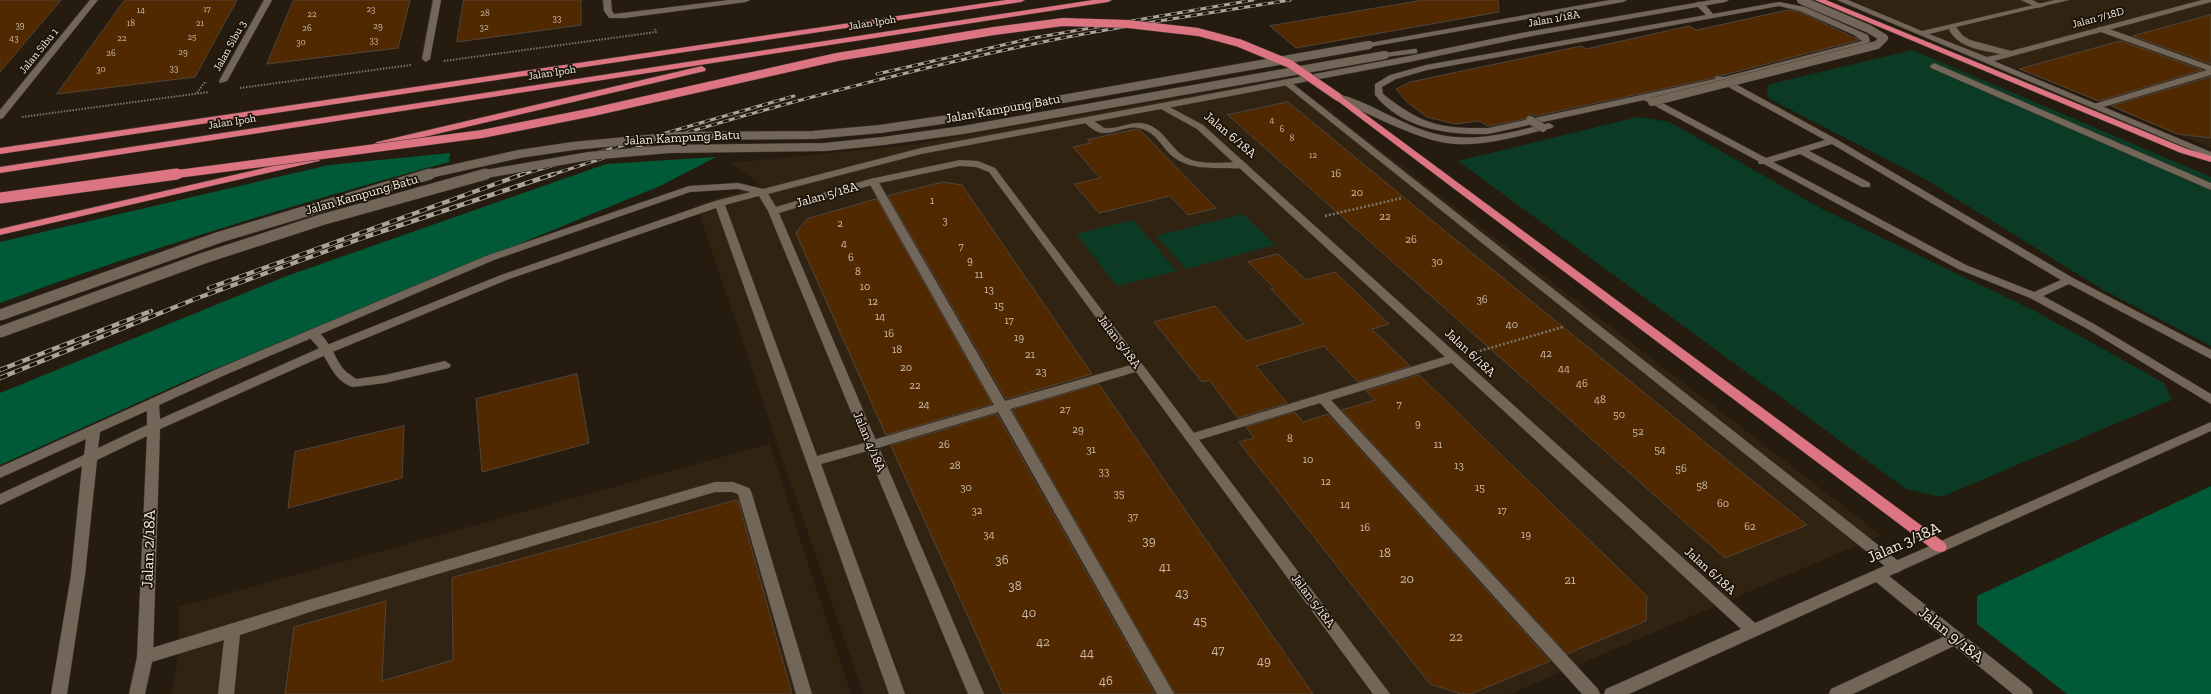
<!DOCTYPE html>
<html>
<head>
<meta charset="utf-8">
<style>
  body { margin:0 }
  canvas { display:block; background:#251b0f }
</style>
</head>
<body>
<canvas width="2211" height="694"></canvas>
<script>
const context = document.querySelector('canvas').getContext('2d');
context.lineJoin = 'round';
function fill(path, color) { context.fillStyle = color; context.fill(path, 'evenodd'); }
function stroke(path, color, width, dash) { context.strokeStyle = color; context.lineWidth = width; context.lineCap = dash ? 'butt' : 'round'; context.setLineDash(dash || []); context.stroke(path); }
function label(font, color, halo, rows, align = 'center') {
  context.font = font + ' "Zilla Slab",serif'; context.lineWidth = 3.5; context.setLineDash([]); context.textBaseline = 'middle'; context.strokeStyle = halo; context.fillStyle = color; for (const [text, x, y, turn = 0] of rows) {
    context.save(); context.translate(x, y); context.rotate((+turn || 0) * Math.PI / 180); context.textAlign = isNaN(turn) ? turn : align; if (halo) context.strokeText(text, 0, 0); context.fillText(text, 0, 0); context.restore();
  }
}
const built = new Path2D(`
  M1849 0H2211V148Z
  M1287 78 1881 535 1510 694H863L696 205 761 185 730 163 911 145Z
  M769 444 851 694H171L179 653V607Z`);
const green = new Path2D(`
  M1912 50 2211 177V346L2100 288 1923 178 1768 98 1767 85Z
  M1638 117 1670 122 1820 208 2035 311 2164 383 2172 400 1941 497 1906 489 1458 161Z
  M1243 214 1275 245 1186 269 1156 236Z
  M1133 220 1177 271 1117 286 1076 234Z`);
const forest = new Path2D(`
  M450 153 449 162C298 203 147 249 0 303V242L329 165Z
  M716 157 660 186 188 380 0 465V393L284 277 606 164Z
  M2211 486V694H2067L1977 624V596Z`);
const building = new Path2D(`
  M0 0H61L0 72Z
  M125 0H237L195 77 57 94Z
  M294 0H410L398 48 267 64Z
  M464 0H581V25L457 42Z
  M1424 0H1498L1499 12 1296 48 1270 26Z
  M1788 10 1800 12 1859 40 1724 75H1716L1714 78 1535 116 1530 114 1525 119 1488 126 1479 121 1455 124 1427 117 1407 102 1396 89 1410 82 1581 46 1586 49 1689 26 1696 30Z
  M2211 15V64L2133 36Z
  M2121 41 2202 70 2099 101 2020 69Z
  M2211 77V138L2177 134 2112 106Z
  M1288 102 1424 214 1807 525 1725 558 1228 115Z
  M1138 129 1140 130 1216 208 1188 215 1170 196 1099 213 1074 184 1100 178 1073 147 1091 143 1088 140Z
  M943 182 962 185 1092 374 1006 399 888 196Z
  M877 199 992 404 886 435 796 233 807 219Z
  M1278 254 1306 280 1335 272 1389 324 1372 329 1410 366 1358 382 1324 346 1256 366 1287 403 1238 418 1209 380 1202 382 1154 322 1215 306 1246 341 1304 324 1271 289 1274 288 1248 262Z
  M577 374 589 443 482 472 476 399Z
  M1419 375 1647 596 1646 621 1567 654 1342 410 1375 400 1366 391Z
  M1099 384 1163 478 1313 694H1175L1012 410Z
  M1295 412 1303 422 1328 414 1550 661 1471 694H1461L1430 684 1239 442 1254 438 1246 427Z
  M997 414 1155 694H1003L891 446Z
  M404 426 402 478 288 508 295 452Z
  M738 500 792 694H285L294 627 386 601 382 681 453 660 452 578Z`);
const pathFar1 = new Path2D(`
  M444 61 656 32 655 29
  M240 88 411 65
  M197 93 204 83H207
  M22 117 209 92`);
const path = new Path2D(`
  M1325 216 1402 198
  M1476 352 1563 327`);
const service = new Path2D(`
  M2021 0H2032L2045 6 2038 8Z
  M1697 2H1703L1713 14 1779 2 1805 7 1868 35 1870 41 1866 46 1730 81 1836 139 2073 278 2211 350V359L2069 284 2043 296 2094 324 2211 394V404L2086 328 2030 298 1958 269 1764 164H1759L1758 161 1644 100 1488 134C1448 135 1402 129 1375 95V84L1390 75 1426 65 1706 15 1697 6ZM1779 6 1800 11 1854 35 1862 41 1724 77 1716 76 1715 79 1488 128C1440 129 1421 124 1383 94L1382 87 1396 79 1427 70ZM1721 83 1825 140 1766 158 1653 98ZM1832 144 2061 280 2034 292 1966 265 1773 162 1800 154 1862 187H1870V183L1809 151Z
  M2098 27H2104L2211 66V75L2100 108H2094V104L2207 70 2098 31Z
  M1934 63 2211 183V190L1931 68 1930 66Z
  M1288 80 1901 563 1903 567 1901 571 1896 573 1891 571 1285 85 1284 83Z
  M1338 94C1366 101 1393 119 1420 129 1465 146 1504 134 1549 123L1554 126 1552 128C1518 136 1482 148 1446 143 1414 138 1366 112 1335 99V95Z
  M1088 117 1104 128C1119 130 1131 120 1146 124 1164 129 1170 148 1185 157 1201 166 1226 162 1243 162L1248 165C1243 170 1234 168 1227 168 1206 168 1183 169 1167 151 1161 144 1155 134 1145 130 1122 119 1106 149 1083 120Z
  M873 178 878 181 1005 401 1138 363 1144 367 1142 370 1010 409 1174 694H1157L998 412 871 450 866 448 864 445 866 442 994 405 868 181Z
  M312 329C326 333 334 355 341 366 344 371 351 375 356 379L385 375 445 361 451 365 449 368 385 383 353 387C335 382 330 364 320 350 316 344 310 339 306 333Z
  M1454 354 1460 358 1458 361 1331 400 1598 689 1600 694H1582L1320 403 1192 442 1187 441 1185 438 1187 435Z
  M715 482H733L749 488 751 491 812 694H796L738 494 732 492H715L316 610 240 635 234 694H218L224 640 145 664 139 662 137 657 139 652 145 650 315 598Z`);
const minor = new Path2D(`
  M90 0H98L3 118 0 119V110Z
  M264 0H272L227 81 220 83 219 81Z
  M433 0H441L430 59 426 62 422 59Z
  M603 0H611L612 11 614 14 729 0H750L746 2 625 18H609L604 11Z
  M1837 0H1848L1922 31 2055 0H2069L1956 27 1963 36 1970 40 2011 51 2202 0H2211V2L1994 61 2211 152V158ZM1949 29C1956 47 1984 51 2001 54L1987 57 1929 34Z
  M1162 103 1203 125 1755 623 2211 422V431L1889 576 2031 689 2033 694H2013L1954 646 1853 694H1829L1831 689 1943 637 1876 582 1629 694H1604L1606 689 1741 629 1197 129 1161 109 921 154 768 194 776 207 870 179 960 160 978 161 995 168 1390 694H1373L989 172 976 167 960 166 875 184 779 213 984 694H968L867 451 821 464 905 694H889L716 208 509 279 330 353 160 429 153 657 145 694H129L137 657 147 436 97 460 85 575 67 694H51L71 575 82 466 0 505V494L84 455 86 439 0 478V467L217 369 486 256 689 186 738 183 763 189 921 148ZM738 189 751 192 715 201 501 275 322 347 160 419 159 405 225 375 494 260 690 192ZM759 196 768 211 864 443 817 456 725 205ZM147 411V425L98 448 100 432Z`);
const tertiary = new Path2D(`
  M1610 0H1627L1623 2 1369 47 1365 45 1369 43Z
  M1712 0H1729L1725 2 1532 36 1409 62 1162 109 1158 106 1162 103 1409 56 1521 33Z
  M1414 49H1417V53L1385 57 1381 55 1385 53Z`);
const trunk = new Path2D(`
  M1006 0H1025L1021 2 0 154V148Z
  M1093 0H1112L1108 2 0 173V167Z
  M1815 0H1826L2187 149 2211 156V162L2181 153Z
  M702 66 706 69 705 71 377 148 372 145 377 142Z
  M1338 94 1945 543 1947 547 1945 551 1940 552 1935 551 1335 99V95Z
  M316 156 321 159 319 161 0 235V229Z`);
const railFar1 = new Path2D(`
  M877 74 1033 38 1253 0
  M520 175 794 96
  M551 175C715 121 883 75 1052 40 1131 24 1211 13 1290 0`);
const rail = new Path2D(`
  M209 288 523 174
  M0 370 151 311
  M0 378 195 299 365 237 554 174`);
const serviceBridge = new Path2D(`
  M1652 102 1877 45 1884 38 1869 29 1801 0
  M1530 120 1543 128`);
const tertiaryBridgeFar1 = new Path2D(`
  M425 175 519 154 573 146 679 136 813 135 880 129 955 118 1369 45
  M480 175 589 156 669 149 825 147 883 141 963 130 1385 55`);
const tertiaryBridge = new Path2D(`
  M0 315 220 237 430 174
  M0 332 204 258 321 220 486 174`);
const trunkBridgeFar1 = new Path2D(`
  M170 175 482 134 593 112 837 57 994 31 1063 22 1128 24 1198 32 1239 43 1290 64 1338 97`);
const trunkBridge = new Path2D(`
  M0 198 177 174`);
const farNumbernames = [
  ["17",207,9],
  ["23",371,9],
  ["14",141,10],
  ["28",485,13],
  ["22",312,14],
  ["33",557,18],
  ["18",131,23],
  ["21",200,23],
  ["39",20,25],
  ["29",378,26],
  ["32",484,27],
  ["26",307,28],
  ["25",192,37],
  ["43",14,38],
  ["22",122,38],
  ["33",374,40],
  ["30",301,42],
  ["29",183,52],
  ["26",111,53],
  ["33",174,68],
  ["30",101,69],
  ["4",1272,120],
  ["6",1282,129],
  ["8",1292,138],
  ["12",1313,155]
];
const farStreetnames = [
  ["Jalan 7/18D",2098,18,-15],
  ["Jalan 1/18A",1554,19,-10],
  ["Jalan Ipoh",872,23,-9],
  ["Jalan Sibu 3",230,46,-61],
  ["Jalan Sibu 1",39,51,-51],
  ["Jalan Ipoh",552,73,-9],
  ["Jalan Ipoh",232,122,-9]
];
const numberNames = [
  ["16",1336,174],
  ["20",1357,193],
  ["1",932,201],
  ["22",1385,217],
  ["3",945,221],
  ["2",840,224],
  ["26",1411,240],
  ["4",844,244],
  ["7",961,247],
  ["6",851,258],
  ["9",970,261],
  ["30",1437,262],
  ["8",858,272],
  ["11",979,275],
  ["10",865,287],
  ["13",989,290],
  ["36",1482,300],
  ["12",873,302],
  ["15",999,306],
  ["14",880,317],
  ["17",1009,321],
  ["40",1512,325],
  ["16",889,334],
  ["19",1019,338],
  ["18",897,350],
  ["42",1546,354],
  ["21",1030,355],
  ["20",906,368],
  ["44",1564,369],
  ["23",1041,372],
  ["46",1582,384],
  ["22",915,386],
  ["48",1600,400],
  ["24",924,405],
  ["7",1399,405],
  ["27",1065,410],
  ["50",1619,415],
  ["9",1418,424],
  ["29",1078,430],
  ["52",1638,432],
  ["8",1290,439],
  ["26",944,445],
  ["11",1438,445],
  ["31",1091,450],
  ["54",1660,450],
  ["10",1308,460],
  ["28",955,466],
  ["13",1459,466],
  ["56",1681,469],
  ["33",1104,472],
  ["12",1326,482],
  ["58",1702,486],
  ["30",966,488],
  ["15",1480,488],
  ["35",1119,494],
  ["60",1723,504],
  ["14",1345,505],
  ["32",977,511],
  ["17",1502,511],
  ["37",1133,517],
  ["62",1750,527],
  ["16",1365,528],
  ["34",989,535],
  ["19",1526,535]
];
const streetNames = [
  ["Jalan Kampung Batu",1003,109,-10],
  ["Jalan 6/18A",1230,135,40],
  ["Jalan Kampung Batu",682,138,-3],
  ["Jalan Kampung Batu",362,195,-16],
  ["Jalan 5/18A",827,195,-16],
  ["Jalan 5/18A",1119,342,53],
  ["Jalan 6/18A",1470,353,43],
  ["Jalan 4/18A",869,442,67],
  ["Jalan 6/18A",1710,571,42],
  ["Jalan 5/18A",1313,601,53]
];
const nearNumbernames = [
  ["39",1149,541],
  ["18",1385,553],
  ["36",1002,560],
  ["41",1165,567],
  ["20",1407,579],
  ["21",1570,580],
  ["38",1015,586],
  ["43",1182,593],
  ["40",1029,613],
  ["45",1200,621],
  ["22",1456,637],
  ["42",1043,642],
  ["47",1218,650],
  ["44",1087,653],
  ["49",1264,661],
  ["46",1106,681]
];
const nearStreetnames = [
  ["Jalan 3/18A",1904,543,-24],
  ["Jalan 2/18A",149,549,-88],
  ["Jalan 9/18A",1951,635,39]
];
fill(built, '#312312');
fill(green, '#0b3a25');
fill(forest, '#005a38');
fill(building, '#502901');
stroke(building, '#524439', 1);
stroke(service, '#3c342e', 1);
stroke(minor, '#3c342e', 1);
stroke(tertiary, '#3c342e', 1);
stroke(trunk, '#3c342e', 1);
stroke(pathFar1, '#7d746a', 2, [1.5, 1.5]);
stroke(path, '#7d746a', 2.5, [2, 2]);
fill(service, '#726658');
fill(minor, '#726658');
fill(tertiary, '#726658');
fill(trunk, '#dc7482');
stroke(railFar1, '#aba399', 3);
stroke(rail, '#aba399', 4.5);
stroke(railFar1, '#1b1206', 2, [6]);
stroke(rail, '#1b1206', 3, [8]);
stroke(serviceBridge, '#3c342e', 9, []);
stroke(tertiaryBridgeFar1, '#3c342e', 9, []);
stroke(tertiaryBridge, '#3c342e', 12, []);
stroke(trunkBridgeFar1, '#3c342e', 9, []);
stroke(trunkBridge, '#3c342e', 12, []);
stroke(serviceBridge, '#726658', 8);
stroke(tertiaryBridgeFar1, '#726658', 8);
stroke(tertiaryBridge, '#726658', 11);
stroke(trunkBridgeFar1, '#dc7482', 8);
stroke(trunkBridge, '#dc7482', 11);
label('9px', '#cbbcac', null, farNumbernames);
label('11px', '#f4ede5', '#1b1206', farStreetnames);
label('11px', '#cbbcac', null, numberNames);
label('13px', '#f4ede5', '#1b1206', streetNames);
label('13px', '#cbbcac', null, nearNumbernames);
label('16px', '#f4ede5', '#1b1206', nearStreetnames);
</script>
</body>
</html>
